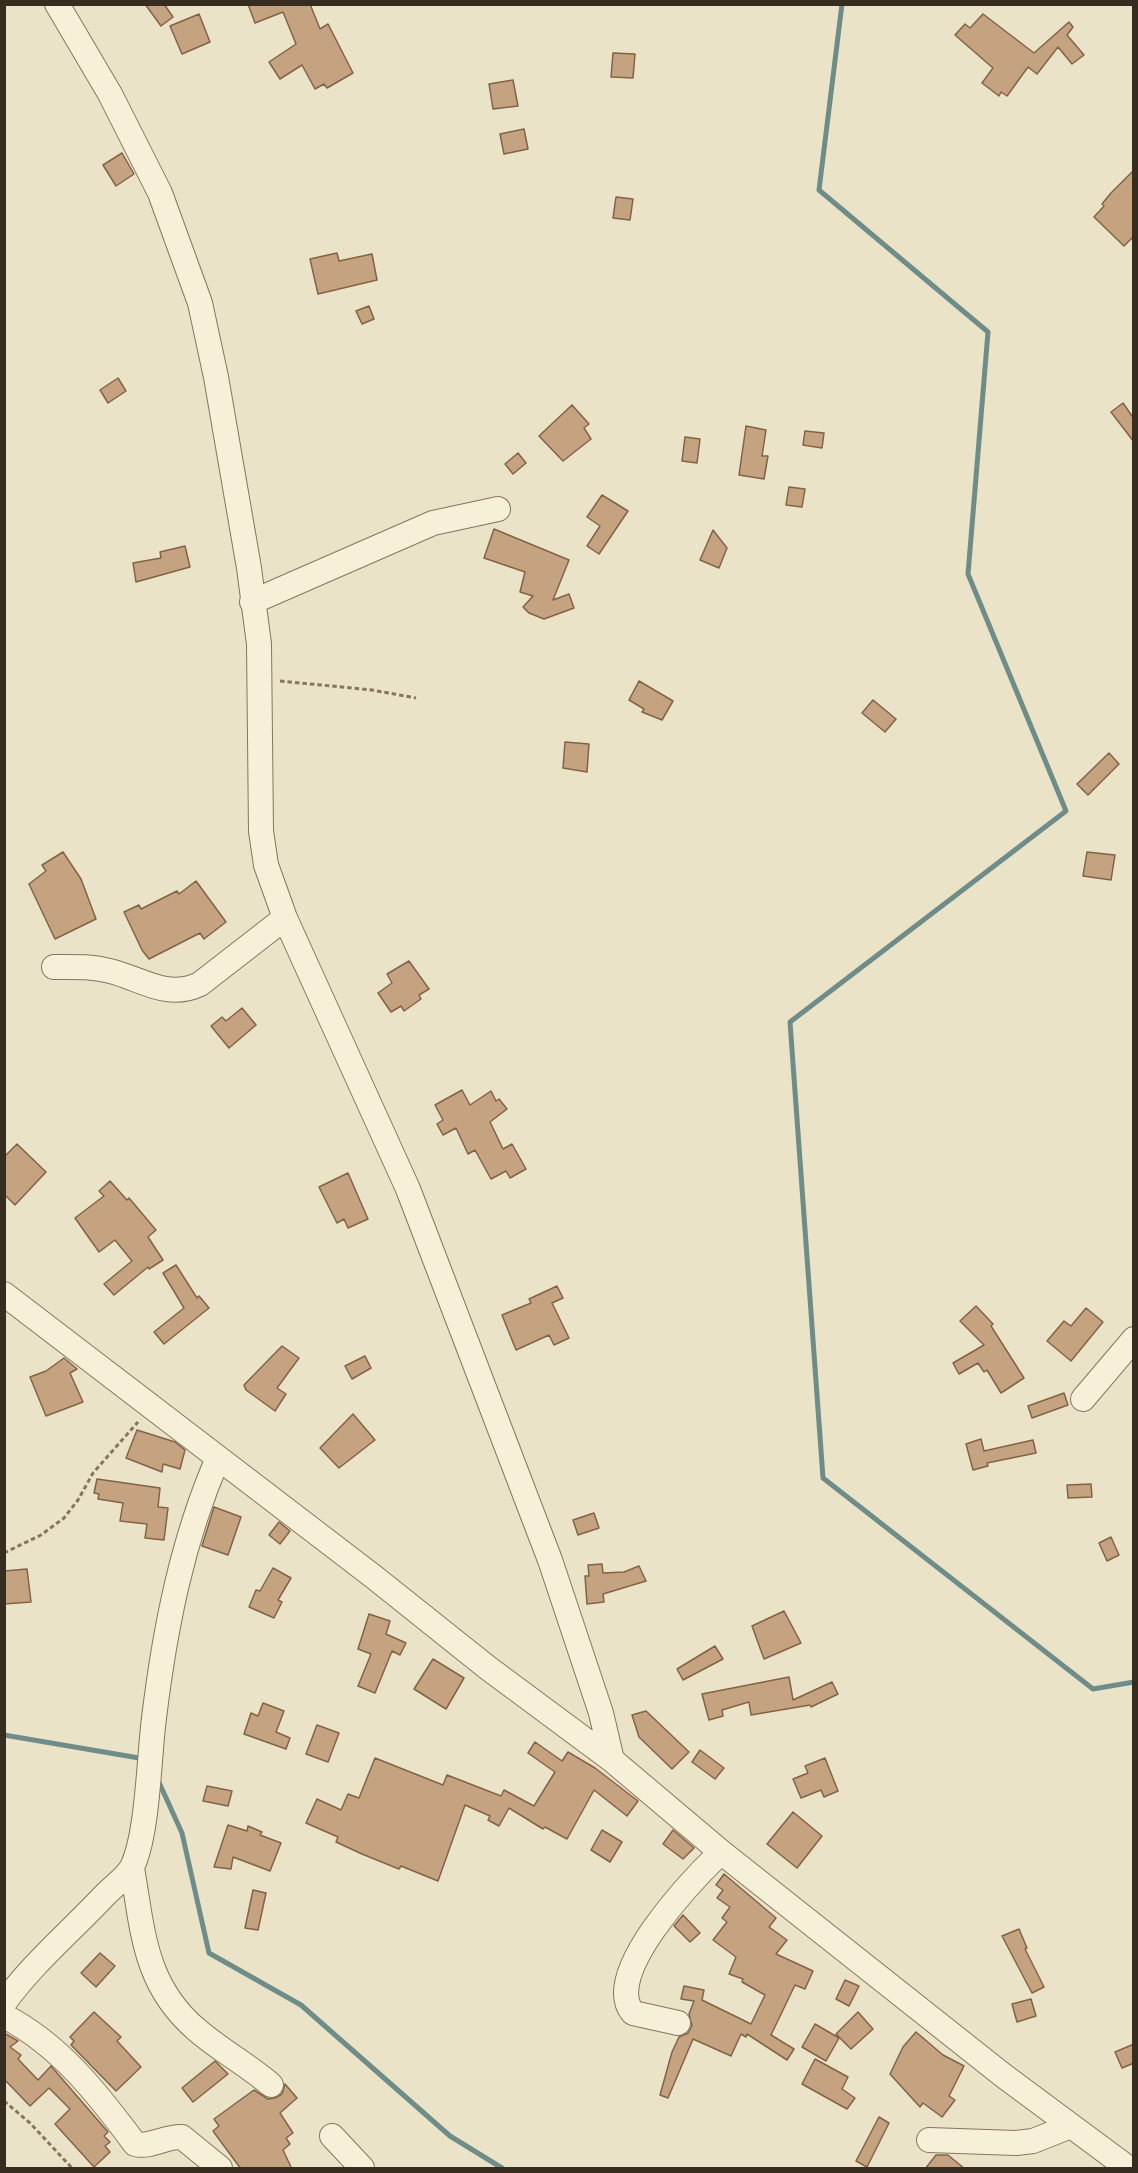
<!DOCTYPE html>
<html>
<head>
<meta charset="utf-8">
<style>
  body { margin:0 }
  #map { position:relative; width:1138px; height:2173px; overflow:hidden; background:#ebe3c7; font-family:Bitter,serif }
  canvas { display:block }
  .frame { position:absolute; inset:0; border:6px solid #362d20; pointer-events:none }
</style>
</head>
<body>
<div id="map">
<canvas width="1138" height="2173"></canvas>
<div class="frame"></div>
</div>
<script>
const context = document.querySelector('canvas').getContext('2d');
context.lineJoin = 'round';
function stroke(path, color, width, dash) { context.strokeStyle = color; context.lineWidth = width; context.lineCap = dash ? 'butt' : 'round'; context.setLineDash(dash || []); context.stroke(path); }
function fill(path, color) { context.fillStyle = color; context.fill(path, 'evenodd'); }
const stream = new Path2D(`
  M842 4 819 190 988 332 968 574 1066 811 790 1022 823 1478 1093 1689 1134 1682
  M4 1735 145 1759
  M157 1778 182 1833 209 1953 301 2005 450 2136 502 2168`);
const building = new Path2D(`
  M145 4H164L173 17 161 26Z
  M248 4H310L320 29 328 24 353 73 327 88 324 84 315 89 302 65 280 79 269 62 296 44 283 12 255 23Z
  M199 14 210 42 182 54 170 26Z
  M983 14 1034 53 1069 22 1073 27 1067 35 1084 55 1072 64 1058 47 1037 74 1028 67 1007 96 1001 92 999 96 982 83 993 68 955 35 965 24 970 28Z
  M613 53 635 54 633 78 611 77Z
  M513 80 518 106 493 109 489 84Z
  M524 129 528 149 504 154 500 134Z
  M122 153 134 174 116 186 103 165Z
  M1134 170V236L1124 246 1094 217 1104 206 1102 204 1111 193Z
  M616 197 633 199 630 220 613 218Z
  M337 253 339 261 372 254 377 280 318 294 310 259Z
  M369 306 374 319 362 324 356 311Z
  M118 378 126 391 108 403 100 390Z
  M1123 403 1134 419V442L1111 412Z
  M572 405 589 424 584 428 591 439 563 461 539 436Z
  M746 426 766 430 762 456H768L764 479 739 475Z
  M805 431 824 433 822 448 803 445Z
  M685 437 700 439 697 463 682 461Z
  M518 453 526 463 513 474 505 464Z
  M789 487 805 489 802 507 786 505Z
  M602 495 628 511 599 554 587 546 600 526 587 517Z
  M494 529 569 560 553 600 569 594 574 608 544 619 529 613 523 607 533 596 520 592 525 572 484 558Z
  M713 530 727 548 719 568 700 560Z
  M185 546 190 567 136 582 133 563 161 558 160 552Z
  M639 681 673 701 662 720 642 712 644 709 629 700Z
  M873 700 896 719 885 732 862 713Z
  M565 742 589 744 587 772 563 768Z
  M1109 753 1119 764 1088 795 1077 784Z
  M63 852 81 879 96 919 55 939 29 884 46 871 42 865Z
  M1087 852 1115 855 1111 880 1083 876Z
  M196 881 226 922 204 939 200 933 149 959 142 950 124 912 139 905 141 909 177 891 179 894Z
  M409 961 429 989 419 995 421 999 404 1011 401 1006 391 1012 378 993 392 983 387 974Z
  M242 1008 256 1025 229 1048 211 1026 222 1017 226 1021Z
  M462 1090 470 1105 491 1091 496 1101 499 1099 507 1109 490 1122 503 1149 512 1144 526 1169 510 1178 506 1171 491 1179 475 1150 468 1154 456 1128 443 1135 437 1124 443 1120 435 1105Z
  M17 1144 46 1172 15 1205 4 1194V1157Z
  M348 1173 368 1219 348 1228 344 1219 337 1223 319 1187Z
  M110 1181 127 1200 129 1198 156 1230 148 1237 163 1260 149 1269 148 1267 114 1295 104 1284 132 1261 115 1240 99 1252 75 1218 104 1196 99 1191Z
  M176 1265 197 1298 199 1296 209 1308 164 1344 154 1332 184 1308 163 1273Z
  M557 1286 563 1298 552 1303 569 1338 554 1345 549 1335 516 1350 502 1315 531 1303 529 1299Z
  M976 1306 993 1324 991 1326 1024 1378 1001 1393 987 1370 984 1372 978 1363 959 1374 953 1363 984 1345 960 1321Z
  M1086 1308 1103 1322 1071 1361 1047 1341 1064 1321 1071 1326Z
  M282 1346 299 1358 277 1388 286 1394 275 1411 246 1390 244 1385Z
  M365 1356 371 1368 352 1379 345 1366Z
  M64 1358 77 1369 70 1373 83 1402 46 1416 30 1377 46 1371Z
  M1064 1393 1068 1405 1032 1418 1028 1406Z
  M353 1414 375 1440 339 1468 320 1448Z
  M137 1430 175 1442 185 1450 180 1469 163 1464 162 1472 126 1458Z
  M981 1439 984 1451 1033 1440 1036 1453 987 1463 988 1466 973 1470 966 1444Z
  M97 1479 160 1488 158 1507 168 1508 164 1540 145 1538 147 1524 120 1521 123 1503 98 1499 99 1494 94 1493Z
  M1091 1484 1092 1497 1068 1498 1067 1485Z
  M214 1507 241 1517 228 1555 202 1546Z
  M594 1513 599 1528 578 1535 573 1520Z
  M279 1522 290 1531 280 1544 269 1535Z
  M1111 1537 1119 1555 1107 1561 1099 1543Z
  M602 1564 603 1573 624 1572 639 1566 646 1581 603 1594 604 1602 587 1604 585 1576H589L588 1565Z
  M273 1568 291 1578 278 1600 282 1602 274 1618 249 1607 256 1590 260 1591Z
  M27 1569 31 1602 4 1604V1571Z
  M784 1611 801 1643 764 1659 752 1626Z
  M369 1614 390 1621 386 1634 406 1643 400 1655 392 1651 375 1693 358 1686 371 1654 358 1649Z
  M715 1646 723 1659 683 1680 677 1669Z
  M433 1659 464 1678 446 1709 414 1689Z
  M789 1677 793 1700 832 1682 838 1694 811 1707 810 1705 751 1715 749 1702 722 1710 723 1716 709 1720 702 1694Z
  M263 1703 284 1711 276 1732 290 1738 286 1749 244 1734 251 1713 258 1716Z
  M646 1711 689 1752 672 1769 639 1737 632 1715Z
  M317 1725 339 1733 328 1762 306 1754Z
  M535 1742 562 1761 568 1752 595 1768 638 1801 627 1816 594 1790 567 1839 545 1827 543 1829 509 1808 499 1826 488 1820 490 1816 465 1805 438 1881 401 1866 399 1869 362 1854 336 1842 338 1837 306 1823 317 1799 341 1810 348 1794 359 1798 375 1758 443 1785 447 1775 501 1796 504 1790 534 1806 555 1772 528 1753Z
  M700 1750 724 1768 715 1779 692 1762Z
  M825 1758 838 1791 824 1797 821 1790 801 1798 793 1779 808 1773 805 1766Z
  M207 1786 232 1791 228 1806 203 1801Z
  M793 1812 822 1836 797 1868 767 1844Z
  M228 1825 247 1831 248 1826 262 1832 260 1835 281 1843 270 1871 233 1857 231 1869 214 1867Z
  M602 1830 622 1842 610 1862 591 1850Z
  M673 1830 694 1848 683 1859 663 1844Z
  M724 1874 776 1918 769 1927 787 1940 776 1954 813 1971 805 1989 795 1985 771 2035 794 2049 787 2060 747 2034 746 2037 741 2034 731 2056 693 2039 668 2098 660 2095 672 2052 679 2037 688 2033 692 2026 689 2014 694 2001 681 1999 684 1986 704 1990 702 2000 751 2024 765 1995 742 1982 743 1979 729 1974 736 1957 713 1940 727 1922 722 1918 730 1907 717 1898 723 1890 716 1885Z
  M253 1890 266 1893 258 1930 245 1928Z
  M683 1915 700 1933 690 1942 674 1926Z
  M1019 1929 1027 1948 1025 1949 1044 1987 1032 1993 1002 1936Z
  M100 1953 115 1966 96 1987 81 1973Z
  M845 1980 859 1986 849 2006 836 1999Z
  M1031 1999 1036 2016 1017 2022 1012 2004Z
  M94 2012 121 2037 117 2041 141 2067 116 2091 71 2045 74 2041 70 2037Z
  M858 2012 873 2029 851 2049 836 2034Z
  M815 2024 839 2038 826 2061 802 2047Z
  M916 2032 943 2055 964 2066 949 2096 955 2100 942 2117 923 2103 920 2107 890 2074 903 2047Z
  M4 2033 18 2041 10 2047 21 2055 18 2059 38 2080 51 2066 108 2132 104 2136 110 2142 105 2146 110 2152 94 2167 55 2124 70 2109 49 2088 30 2106 4 2079Z
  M1134 2044V2063L1122 2068 1115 2052Z
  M815 2059 848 2077 842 2089 855 2098 847 2109 802 2084Z
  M215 2061 228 2074 193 2102 182 2088Z
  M285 2084 297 2098 280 2113 293 2133 286 2138 290 2144 283 2150 292 2169H241L213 2131 219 2126 214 2119 254 2090 268 2099 275 2098 282 2094Z
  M879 2117 889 2123 867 2167 856 2161Z
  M936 2155H948L965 2169H925Z`);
const path = new Path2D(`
  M280 681 372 690 416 698
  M4 1553 41 1535 64 1518 78 1500 93 1473 138 1422
  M4 2101 30 2123 72 2168`);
const minor = new Path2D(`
  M57 4 110 94 160 193 200 303 216 377 249 568 259 644 261 831 266 865 285 918 408 1189 550 1560 601 1713 612 1760
  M252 602 433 523 498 509
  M54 967C73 967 91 966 110 971 142 979 167 1000 200 984L285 918
  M4 1294 374 1577 488 1668 612 1760 721 1852 1004 2076 1128 2168
  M1083 1399 1134 1339
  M132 1868C143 1931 144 1985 197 2030 220 2050 248 2065 271 2085
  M4 2003C32 1964 71 1931 104 1896 112 1887 127 1877 132 1867 148 1835 149 1756 154 1718 165 1628 182 1541 218 1458
  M4 2016C60 2045 98 2094 135 2144 151 2148 165 2136 182 2137L220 2168
  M678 2023 633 2013C600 1975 694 1878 721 1852
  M332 2136 362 2168
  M929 2140 1016 2143 1033 2141 1071 2126`);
stroke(stream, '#6f8d88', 5);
fill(building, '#c6a380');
stroke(building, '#826345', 1.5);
stroke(minor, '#85765d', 26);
stroke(path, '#85765d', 3, [4.5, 3]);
stroke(minor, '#f6f0d9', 24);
</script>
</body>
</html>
